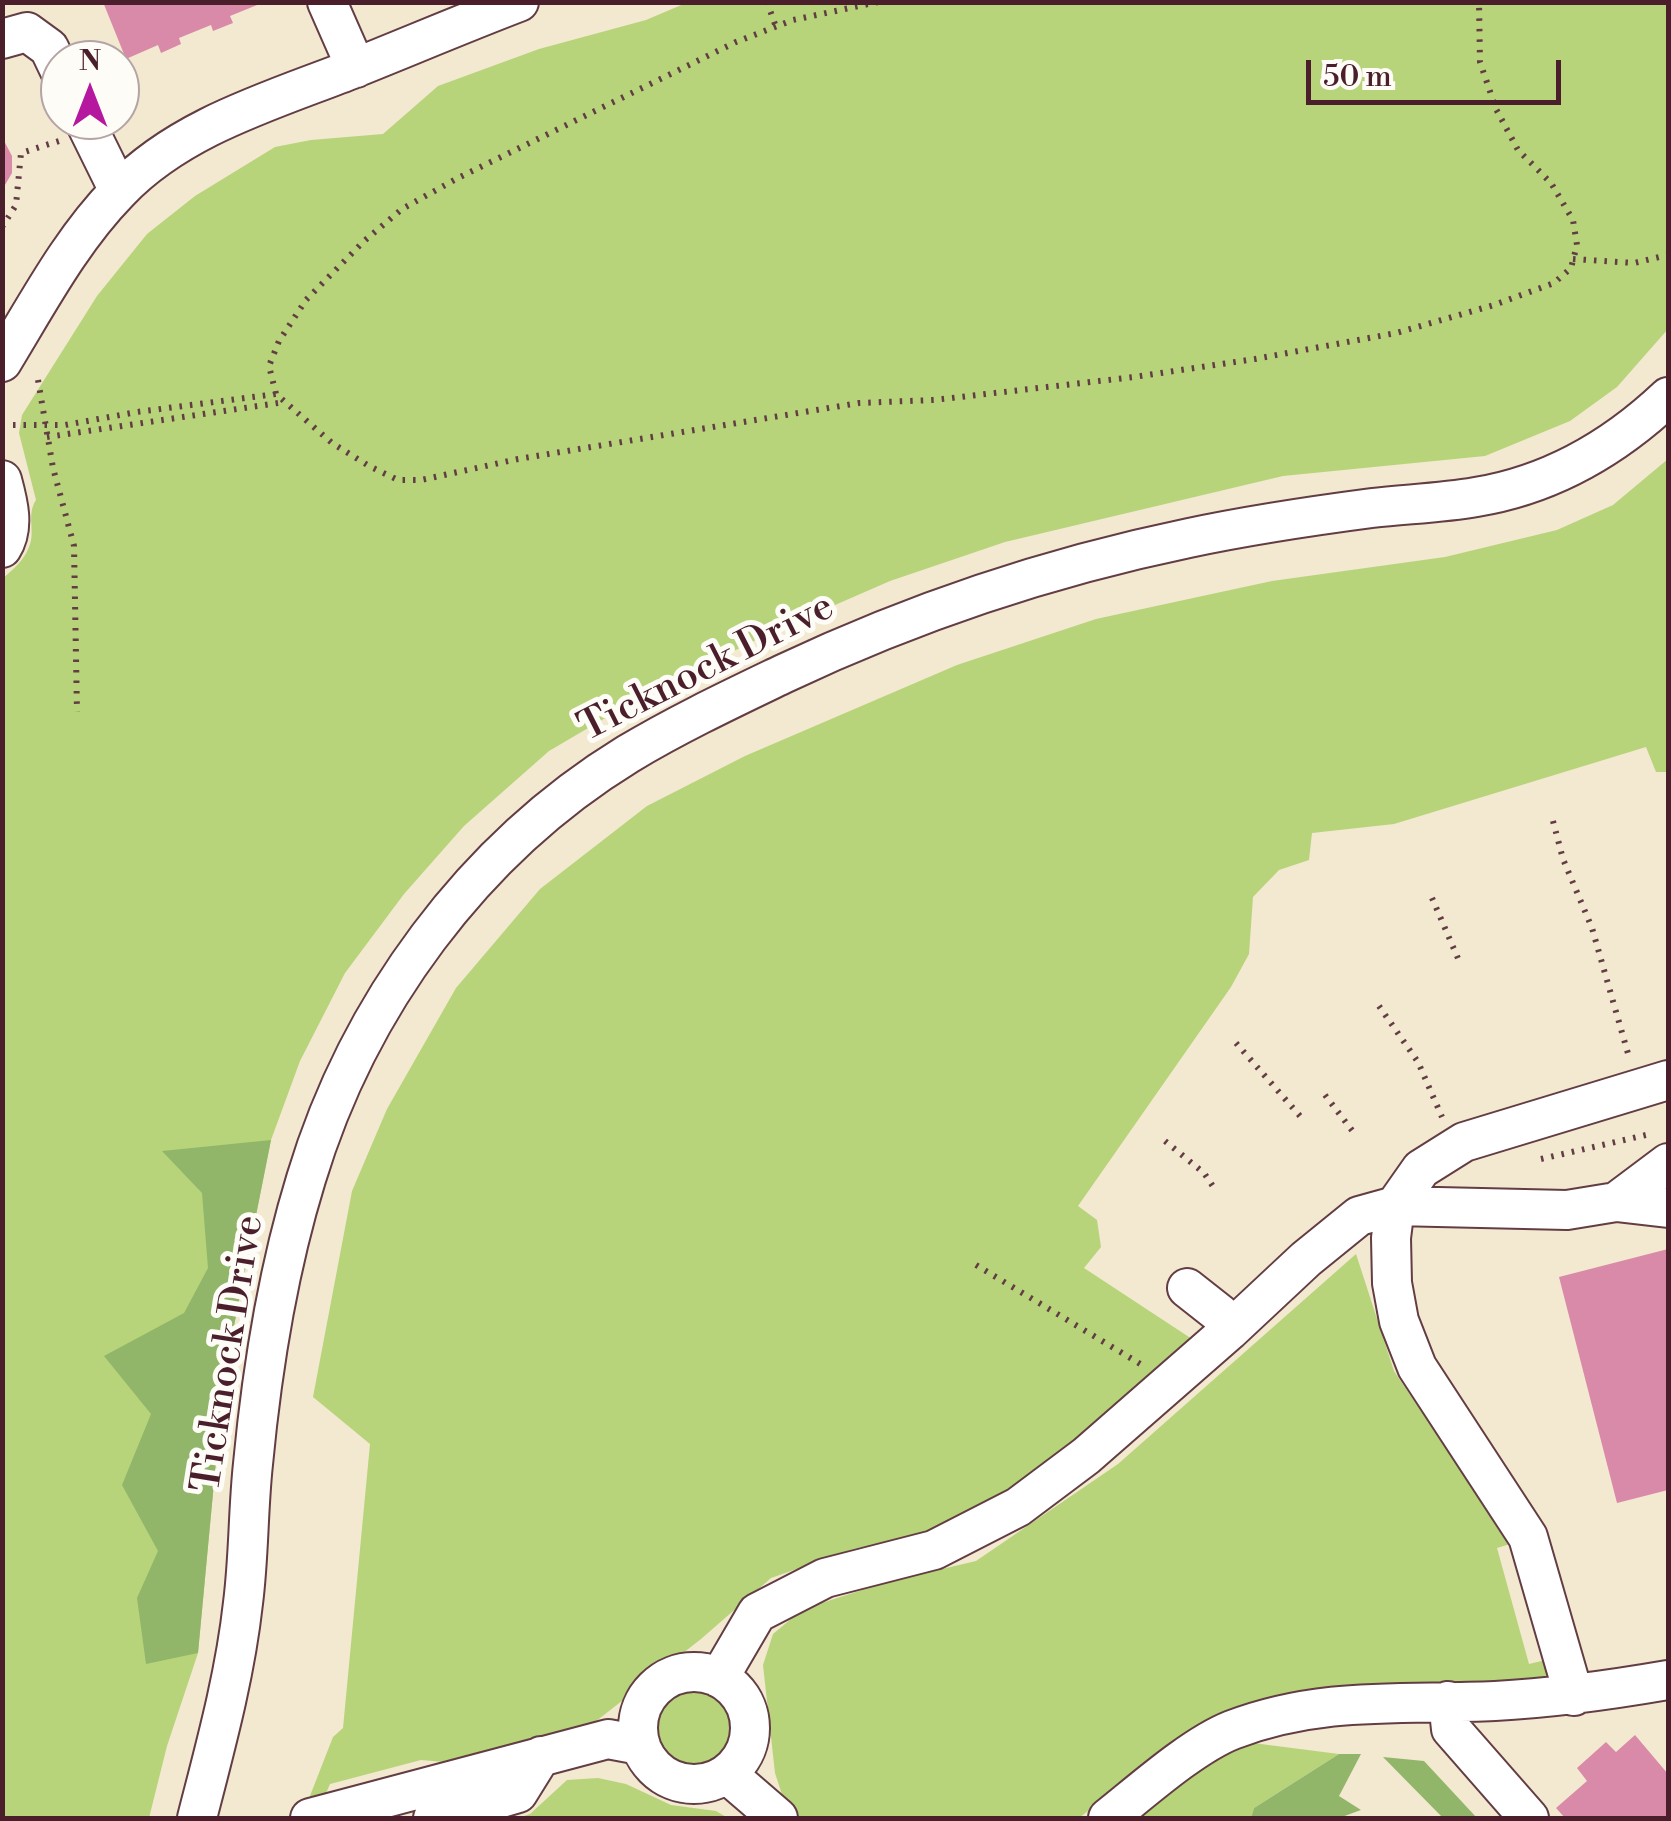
<!DOCTYPE html>
<html>
<head>
<meta charset="utf-8">
<style>
  body { margin:0 }
  #map { position:relative; width:1671px; height:1821px; overflow:hidden; background:#f3e8d0; font-family:"Libre Bodoni",serif }
  canvas { display:block }
  .frame { position:absolute; inset:0; border:5px solid #4a1f2b; pointer-events:none }
  .north { position:absolute; left:40px; top:40px; width:100px; height:100px; box-sizing:border-box; background:#fdfcf7; border:2px solid #b5a4a5; border-radius:50%; rotate:0deg; font-size:28px; font-weight:700; line-height:40px; text-align:center; color:#4a1f2b }
  .north::after { content:''; display:block; margin:auto; width:35px; height:45px; background:#b5179e; clip-path:polygon(50% 0,100% 100%,50% 72%,0 100%) }
  .scale { position:absolute; left:1306px; top:60px; width:255px; height:45px; box-sizing:border-box; border:5px solid #4a1f2b; border-top:0; padding-left:12px; font-size:30px; line-height:35px; white-space:nowrap; color:#4a1f2b; -webkit-text-stroke:8px #fdfcf7; paint-order:stroke }
</style>
</head>
<body>
<div id="map">
<canvas width="1671" height="1821"></canvas>
<div class="frame"></div>
<div class="north">N</div>
<div class="scale">50 m</div>
</div>
<script>
const context = document.querySelector('canvas').getContext('2d');
context.lineJoin = 'round';
function fill(path, color) { context.fillStyle = color; context.fill(path, 'evenodd'); }
function stroke(path, color, width, dash) { context.strokeStyle = color; context.lineWidth = width; context.lineCap = dash ? 'butt' : 'round'; context.setLineDash(dash || []); context.stroke(path); }
function label(font, color, halo, rows, align = 'center') {
  context.font = font + ' "Libre Bodoni",serif'; context.lineWidth = 10; context.setLineDash([]); context.textBaseline = 'middle'; context.strokeStyle = halo; context.fillStyle = color; for (const [text, x, y, turn = 0] of rows) {
    context.save(); context.translate(x, y); context.rotate((+turn || 0) * Math.PI / 180); context.textAlign = isNaN(turn) ? turn : align; if (halo) context.strokeText(text, 0, 0); context.fillText(text, 0, 0); context.restore();
  }
}
const green = new Path2D(`
  M686 3H1668V329L1617 387 1570 421 1485 456 1283 476 1005 542 890 581 764 636 641 697 549 751 464 826 404 894 345 973 300 1061 271 1140 224 1376 198 1653 167 1746 149 1818H3V578C13 570 24 560 29 547 36 532 26 515 36 500L19 433 22 415 97 296 147 234 195 196 275 147 311 140 383 134 438 86 539 49 646 20Z
  M1668 459V772H1656L1646 747 1394 824 1312 833 1309 860 1279 870 1253 897 1249 954 1231 987 1078 1206 1097 1220 1101 1247 1084 1268 1192 1339 1142 1386 1015 1492 939 1531 853 1549 771 1578 701 1639 595 1722 456 1763 421 1760 330 1784 323 1800 308 1801 333 1737 343 1728 370 1444 313 1397 352 1191 387 1109 456 988 540 889 647 806 745 756 957 665 1096 619 1272 581 1445 557 1557 530 1613 505Z
  M1356 1254 1394 1371 1510 1544 1497 1548 1529 1664 1554 1658 1547 1682 1336 1690 1110 1794 1079 1818H795L788 1813 775 1773 763 1665 773 1634 803 1609 887 1582 976 1561 1118 1464Z
  M651 1726a40 40 0 1 1 80 0a40 40 0 1 1-80 0Z
  M1245 1742 1339 1754 1254 1808 1251 1818H1128L1176 1780Z
  M598 1778 626 1784 671 1805 716 1811 728 1818H518L530 1814 567 1780Z`);
const forest = new Path2D(`
  M271 1140 224 1376 198 1653 146 1664 137 1598 158 1551 122 1485 151 1414 104 1356 184 1313 208 1268 202 1193 162 1151Z
  M1339 1754H1361L1339 1796 1361 1810 1339 1818H1251L1254 1808Z
  M1383 1757 1424 1761 1477 1818H1443Z`);
const building = new Path2D(`
  M103 2H262V3L230 16 233 23 213 31 211 25 179 38 181 44 161 53 158 45 126 59Z
  M2 137 12 156V173L2 190Z
  M1668 1249V1490L1617 1503 1559 1277Z
  M1635 1735 1668 1774V1818H1565L1556 1808 1587 1781 1577 1768 1606 1742 1616 1752Z`);
const path = new Path2D(`
  M767 2 776 27
  M878 2 793 20 736 42 458 178 402 209 363 242 306 300 279 341 269 366 276 394 332 443 369 466 398 480H421L518 459 859 403 934 400 1134 377 1255 359 1396 333 1494 305 1554 283 1571 268 1577 245 1573 220 1551 183 1518 150 1496 109 1480 62 1479 2
  M2 227 16 205 21 153 59 141
  M1573 259 1634 263 1668 255
  M38 380 53 468 74 546 77 712
  M13 425H65L137 412 276 394
  M47 437 285 402
  M1553 821 1563 859 1592 928 1629 1057
  M1432 898 1460 963
  M1379 1006 1418 1062 1442 1117
  M1236 1043 1300 1116
  M1325 1095 1354 1133
  M1165 1141 1204 1173 1216 1191
  M1541 1159 1646 1135
  M976 1265 1142 1365`);
const minor = new Path2D(`
  M327 2 356 68
  M2 39 27 32 49 48 60 71
  M84 120 119 191
  M2 362C38 303 71 240 119 191 181 126 274 100 355 68 410 46 464 23 519 2
  M2 480C8 502 15 528 2 548
  M1616 1202 1668 1163
  M1187 1288 1220 1314 1229 1331
  M638 1728a56 56 0 1 1 112 0a56 56 0 1 1-112 0Z
  M719 1678 757 1613 825 1578 934 1550 1018 1507 1086 1456 1229 1331 1306 1259 1359 1216 1395 1206 1567 1210 1616 1202 1668 1208
  M1574 1696 1528 1537 1417 1367 1399 1321 1392 1283 1391 1238 1395 1206 1421 1169 1464 1142 1668 1080
  M1448 1701 1451 1729 1529 1818
  M727 1774 778 1818
  M197 1818C215 1748 235 1676 243 1603 249 1557 248 1510 253 1464 262 1369 278 1270 306 1179 358 1006 473 849 628 754 678 724 731 699 783 674 912 613 1049 567 1189 538 1250 525 1311 516 1372 508 1407 504 1442 503 1476 497 1550 485 1615 447 1668 397
  M310 1818 608 1739 640 1745
  M433 1818 518 1793 541 1756
  M1108 1818C1142 1791 1192 1746 1232 1730 1321 1696 1402 1705 1495 1701 1554 1698 1610 1690 1668 1680`);
const streetNames = [
  ["Ticknock Drive",707,669,-27],
  ["Ticknock Drive",230,1354,-81]
];
fill(green, '#b7d47a');
fill(forest, '#91b66a');
fill(building, '#d98aa8');
stroke(minor, '#633d44', 42);
stroke(path, '#633d44', 6, [2.5, 8]);
stroke(minor, '#fff', 38);
label('40px', '#4a1f2b', '#fdfcf7', streetNames);
</script>
</body>
</html>
